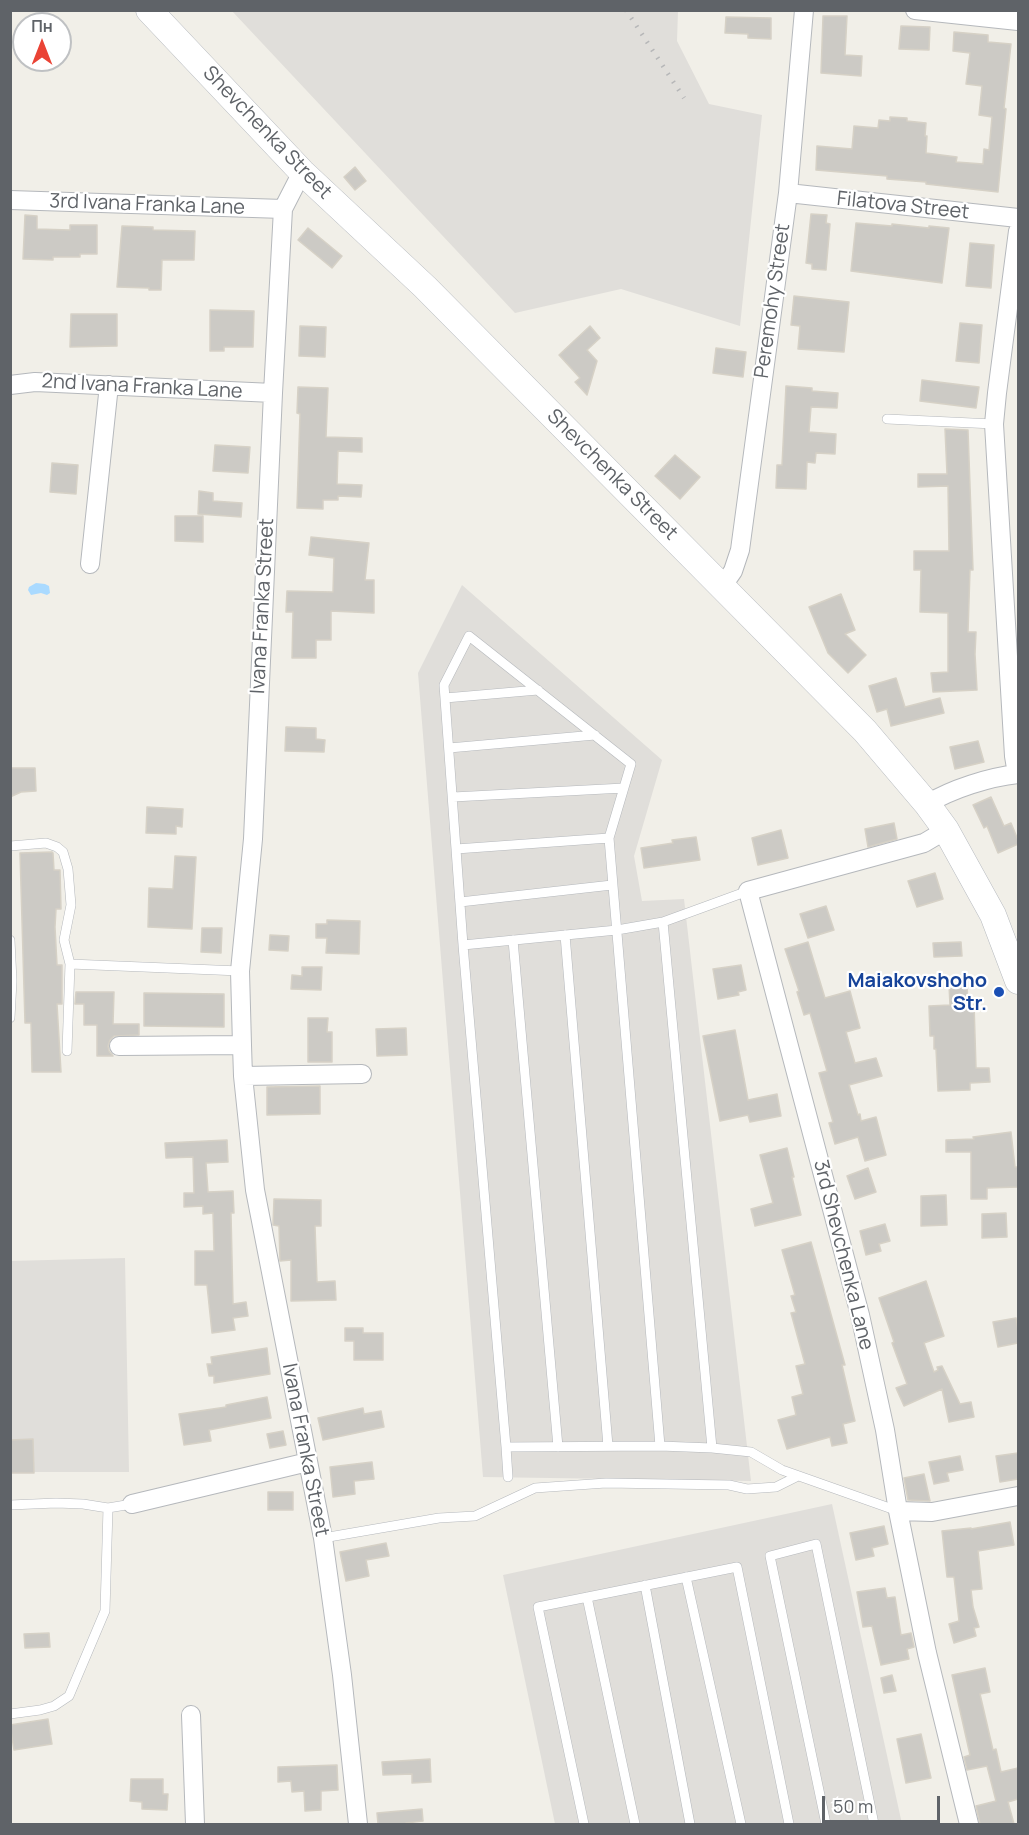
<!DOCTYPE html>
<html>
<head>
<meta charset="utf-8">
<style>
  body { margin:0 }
  #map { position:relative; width:1029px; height:1835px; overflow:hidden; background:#f1efe8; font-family:Manrope,sans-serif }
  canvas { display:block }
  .frame { position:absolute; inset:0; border:12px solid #5f6368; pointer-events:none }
  .north { position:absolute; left:12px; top:12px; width:60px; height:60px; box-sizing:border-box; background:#fff; border:2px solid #bfc1c3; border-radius:50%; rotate:0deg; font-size:16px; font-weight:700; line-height:24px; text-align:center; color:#5f6368 }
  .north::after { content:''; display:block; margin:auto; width:21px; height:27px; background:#ea4335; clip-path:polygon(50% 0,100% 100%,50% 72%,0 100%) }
  .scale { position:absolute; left:822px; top:1796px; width:118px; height:27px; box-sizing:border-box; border:3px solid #5f6368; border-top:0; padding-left:8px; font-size:18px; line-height:21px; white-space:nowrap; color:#5f6368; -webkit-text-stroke:4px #fff; paint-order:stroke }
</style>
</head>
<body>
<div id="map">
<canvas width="1029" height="1835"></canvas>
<div class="frame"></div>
<div class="north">Пн</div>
<div class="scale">50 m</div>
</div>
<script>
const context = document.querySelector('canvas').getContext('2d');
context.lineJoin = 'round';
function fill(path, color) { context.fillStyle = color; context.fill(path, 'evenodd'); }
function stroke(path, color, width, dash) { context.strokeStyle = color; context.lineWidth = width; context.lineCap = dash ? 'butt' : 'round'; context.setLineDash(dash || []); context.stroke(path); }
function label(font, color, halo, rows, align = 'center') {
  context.font = font + ' Manrope,sans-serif'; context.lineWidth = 4.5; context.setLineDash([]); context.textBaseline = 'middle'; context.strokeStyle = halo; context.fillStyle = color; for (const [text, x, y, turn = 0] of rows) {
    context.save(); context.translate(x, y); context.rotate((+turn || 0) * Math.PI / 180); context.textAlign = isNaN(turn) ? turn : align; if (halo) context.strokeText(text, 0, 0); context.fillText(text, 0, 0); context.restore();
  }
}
const industrial = new Path2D(`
  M232 11H678L677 41 709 104 762 115 740 326 621 289 515 313Z
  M462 585 662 760 634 856 642 901 684 899 751 1481 483 1477 418 673Z
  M125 1258 129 1472H11L10 1261Z
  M832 1504 902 1824H555L503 1575Z`);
const water = new Path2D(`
  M36 583 45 584 49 586 50 593 47 595 41 593 31 595 28 590 29 587Z`);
const building = new Path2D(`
  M823 16H847L845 55 862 56 861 76 821 73Z
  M726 17 771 18V39L748 38V34L725 33Z
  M901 26 930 27 929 50 899 49Z
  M954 32 988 35V42L1011 44 1004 108 1006 109 998 192 926 184V182L887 179V176L816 170 817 146 852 149 854 126 878 128 879 120 890 121V117L907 118V121L926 123 925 136H927L926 153 957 157 956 162 983 164 984 149 989 150 992 117 979 115 982 86 966 84 970 53 953 51Z
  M355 167 366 181 355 190 344 177Z
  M811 214 827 215 826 223 830 224 826 270 812 269V264L806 263Z
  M25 215 37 216V229L70 230V225H97V254H80V257H53V260L23 259Z
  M856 223 892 226V224L929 228V226L949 228 942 283 851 271Z
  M122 226 153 227V230L195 231 194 260H162L161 290H149V288L117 287Z
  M308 228 342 256 332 268 298 240Z
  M970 243 994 245 991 288 966 286Z
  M794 296 849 302 844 352 798 349 800 326 791 325Z
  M210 310 254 311 253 347H224V351H210Z
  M71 314H117V346L70 347Z
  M960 323 982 325 979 363 956 361Z
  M300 326 326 327 325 357 299 356Z
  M590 326 600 338 587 350 597 361 587 395 575 382 580 378 559 355Z
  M716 348 746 352 743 377 713 373Z
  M922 380 979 387 976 408 920 401Z
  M786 386 812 388V391L838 393 837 408 811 407 809 432 836 434 835 454 816 453 815 463 807 462 806 489 776 488 777 465H782Z
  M298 387 328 388 326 437 362 438V452L338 451 337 484 362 485 361 497 338 496V500H323V509L297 508 300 414 297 413Z
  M945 429 968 430 973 570H970L968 632H976L975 654 977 690 933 692 931 673 948 672V613L920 612 921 570H914V551H949L948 486 918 487V474H947Z
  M215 445 250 447 248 473 213 471Z
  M675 455 700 477 680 499 655 476Z
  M52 463 78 465 76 494 50 492Z
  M199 491 213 493V501L242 503 241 517 198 514Z
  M175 516H203V542L175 541Z
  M311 537 369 543 365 580H374V613L331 611V640H316V658H292L293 612H286L287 591 333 592 334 558 309 555Z
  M841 594 855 630 845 634 866 655 848 673 828 653 809 607Z
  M896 678 905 707 940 698 944 713 891 726 887 709 877 712 869 686Z
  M286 727 316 728V739L325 740 324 752 285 751Z
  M978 741 984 762 955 769 950 747Z
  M10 768H35L36 791 21 792 10 797Z
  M991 797 1004 826 1011 823 1018 840V844L998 853 987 826 984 828 973 805Z
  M147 807 183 809 182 827 176 826V834L146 833Z
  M894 823 897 839 868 847 865 829Z
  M781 830 788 858 758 865 752 838Z
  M696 837 700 860 644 868 641 848 673 843 672 840Z
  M52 852 53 853 54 870H60L61 909H56L55 927 57 965H62V1004H57L61 1072H32L31 1023H25L20 853Z
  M175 856 196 857 192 929 148 927 149 888 173 889Z
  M935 873 943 899 917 907 908 881Z
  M826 906 834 930 808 938 800 914Z
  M327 920 360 921 359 954 326 953 327 938H316V924H327Z
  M202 928H222L221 953 201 952Z
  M270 935 289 936 288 951 269 950Z
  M808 942 825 998 850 991 860 1028 846 1032 855 1063 876 1058 882 1076 849 1085 858 1115 860 1114 861 1121 876 1117 886 1155 865 1161 858 1137 835 1144 829 1123 833 1122 819 1073 827 1071 810 1013 804 1015 797 992 799 991 785 949Z
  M961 942 962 956 934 957 933 943Z
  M741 965 746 990 738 992 739 995 718 999 713 969Z
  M302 967H322L321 990 291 989 292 975 302 976Z
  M949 985H967L968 1005 974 1004 976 1068H989L990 1082 970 1083V1090L938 1091 936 1049H934V1036H930L929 1006 950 1005Z
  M76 992H114L113 1024H139V1035L114 1036 110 1040 108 1046 109 1051 113 1056H97V1025H84V1004H75Z
  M144 993 224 994V1027L144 1026Z
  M308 1018H328L327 1032H332V1062H308Z
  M406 1028 407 1055 377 1056 376 1029Z
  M735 1030 748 1100 777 1094 781 1116 750 1122 748 1115 720 1121 703 1036Z
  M320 1086V1114L267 1115V1087Z
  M1011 1132 1015 1167H1018V1187L987 1188V1199H971V1152H946V1140L974 1139 973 1137Z
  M227 1140 228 1162 206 1163 208 1192 233 1191 234 1213H231L233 1304 246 1302 248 1316 233 1318 235 1330 212 1333 207 1285H195V1251H214L213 1213 203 1214V1206L184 1207V1193H194L193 1157 166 1158 165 1143Z
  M787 1148 794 1177H792L801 1215 755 1226 751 1209 773 1203 760 1155Z
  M868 1168 876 1192 855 1199 847 1176Z
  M946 1195 947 1225 921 1226V1196Z
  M274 1199 321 1200V1226H315L317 1282 335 1281 336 1300 291 1301V1260L280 1261 279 1226 273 1225Z
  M1006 1213 1007 1237 982 1238V1214Z
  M885 1224 890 1241 879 1244 881 1251 866 1255 860 1231Z
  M811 1242 845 1365H842L855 1421 843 1424 847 1443 832 1446 830 1437 787 1449 778 1420 796 1415 792 1397 803 1394 796 1366 805 1364 791 1313 796 1312 791 1296 795 1295 782 1250Z
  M926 1281 944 1336 924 1343 934 1372 938 1370 937 1367 942 1366 960 1404 971 1402 974 1417 949 1422 942 1389 904 1406 896 1388 907 1384 892 1343 894 1342 879 1298Z
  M1016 1318 1018 1330V1343L998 1347 993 1322Z
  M345 1328H363V1333H383V1360H354V1341H345Z
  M267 1348 270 1374 214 1383V1376H209L207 1364H212L211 1357Z
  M267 1397 271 1418 209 1430 211 1441 184 1445 179 1414 226 1407V1405Z
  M363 1408 364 1414 381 1411 384 1427 323 1440 318 1418Z
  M283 1431 286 1445 270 1448 267 1434Z
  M33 1439 34 1473H10V1440Z
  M1018 1453V1479L1000 1482 996 1456Z
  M960 1456 963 1470 947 1473 949 1481 934 1484 929 1462Z
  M372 1462 374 1479 354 1481 355 1494 333 1497 330 1467Z
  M924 1474 930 1501 908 1500 904 1478Z
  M268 1492H293V1510H268Z
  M1010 1522 1014 1545 978 1551 982 1589 971 1590 973 1607 979 1627 974 1628 976 1636 954 1643 949 1624 959 1621 954 1577H947L942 1531 971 1528V1529Z
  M884 1526 888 1544 872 1548 874 1556 856 1560 850 1533Z
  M386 1543 389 1556 366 1560 369 1576 346 1581 340 1552Z
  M885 1588 887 1598 895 1597 901 1635 911 1633 914 1647 907 1649 909 1659 881 1665 872 1626 863 1627 857 1592Z
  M49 1633 50 1647 25 1648 24 1634Z
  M985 1668 990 1692 980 1694 993 1750 996 1749 1001 1772 1018 1768V1799L1008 1802 1014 1824H980L976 1806 996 1801 987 1766 967 1770 964 1757 970 1755 952 1675Z
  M892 1675 896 1691 884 1693 881 1678Z
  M48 1719 52 1744 14 1750 10 1725Z
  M921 1734 931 1778 906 1783 897 1739Z
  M430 1759 431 1782 412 1783V1774L383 1775 382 1762Z
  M337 1765 338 1790 321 1791V1810L305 1811 304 1791 292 1792 291 1781 278 1782V1767Z
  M131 1779H163V1794H168L167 1810 142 1809V1802L130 1801Z
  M422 1809 423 1821 406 1823V1824H378L377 1813Z`);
const lane = new Path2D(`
  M887 419 994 424
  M445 698 538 690
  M449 748 595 735
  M453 797 624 788
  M10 846 46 843 57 847 63 852 68 869 71 905 64 940 70 964 67 1051
  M456 849 609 838
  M748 891 663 922 617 930 463 945 506 1447 660 1446 712 1448 751 1452 782 1470 898 1511
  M460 902 612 885
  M663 922 712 1448
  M565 935 608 1446
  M10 940 12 981 10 1018
  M513 940 558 1447
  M463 945 444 685 469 636 631 764 609 838 660 1446
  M70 964 240 971
  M506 1447 508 1477
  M10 1505 56 1503 83 1504 108 1508 132 1504
  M323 1538 439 1518 475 1516 535 1488 606 1483 729 1485 747 1489 776 1487 798 1476
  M686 1577 741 1824
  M645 1585 690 1824
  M587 1597 635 1824
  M10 1714 40 1710 54 1706 69 1696 105 1611 108 1508
  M584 1824 538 1607 737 1567 789 1824
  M826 1824 770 1556 816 1544 874 1824`);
const street = new Path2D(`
  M915 10 1018 21
  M302 172 283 209 273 393 253 839 240 971 242 1045 243 1076 255 1190 323 1538 342 1675 358 1824
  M788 193 1018 218
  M10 200 283 209
  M10 385 35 382 273 393
  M90 564 109 385
  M722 587 733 571 740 550 788 193 804 10
  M1017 774 1014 756 994 424 997 393 1018 231
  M927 804C952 789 989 777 1018 774
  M946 830 924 843 748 891 860 1315 885 1430 898 1511 927 1653 969 1824
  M119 1046 242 1045
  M243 1076 362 1074
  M132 1504 308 1462
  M898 1511 932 1512 1018 1496
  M191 1715 195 1824`);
const secondary = new Path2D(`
  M149 10 302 172 425 287 865 731 927 804 946 830 993 915 1018 981`);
const rail = new Path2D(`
  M626 10 684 98`);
const markers = [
  [999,992,6,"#1a4fb4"]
];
const streetNames = [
  ["Shevchenka Street",267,133,46],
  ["3rd Ivana Franka Lane",147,205,2],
  ["Filatova Street",903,206,6],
  ["Peremohy Street",773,301,-82],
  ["2nd Ivana Franka Lane",142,387,3],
  ["Shevchenka Street",612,475,45],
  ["Ivana Franka Street",263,606,-87],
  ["3rd Shevchenka Lane",843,1255,76],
  ["Ivana Franka Street",305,1450,79]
];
const transitNames = [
  ["Maiakovshoho",987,981],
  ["Str.",987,1004]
];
fill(industrial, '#e0deda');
fill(water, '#aadaff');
fill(building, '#cccac5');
stroke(building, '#d6d1c6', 1.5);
stroke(lane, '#b5b8bc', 10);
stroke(street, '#b5b8bc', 20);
stroke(secondary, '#b6babf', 27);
stroke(lane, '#fff', 9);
stroke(street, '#fff', 18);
stroke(secondary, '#fff', 26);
stroke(rail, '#b6b7b8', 4.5, [1.5, 8]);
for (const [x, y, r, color] of markers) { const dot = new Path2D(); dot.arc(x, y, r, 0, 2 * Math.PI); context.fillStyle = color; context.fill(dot); stroke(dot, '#fff', 2); }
label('20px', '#5f6368', '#fff', streetNames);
label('bold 20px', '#164399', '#fff', transitNames, 'right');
</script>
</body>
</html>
